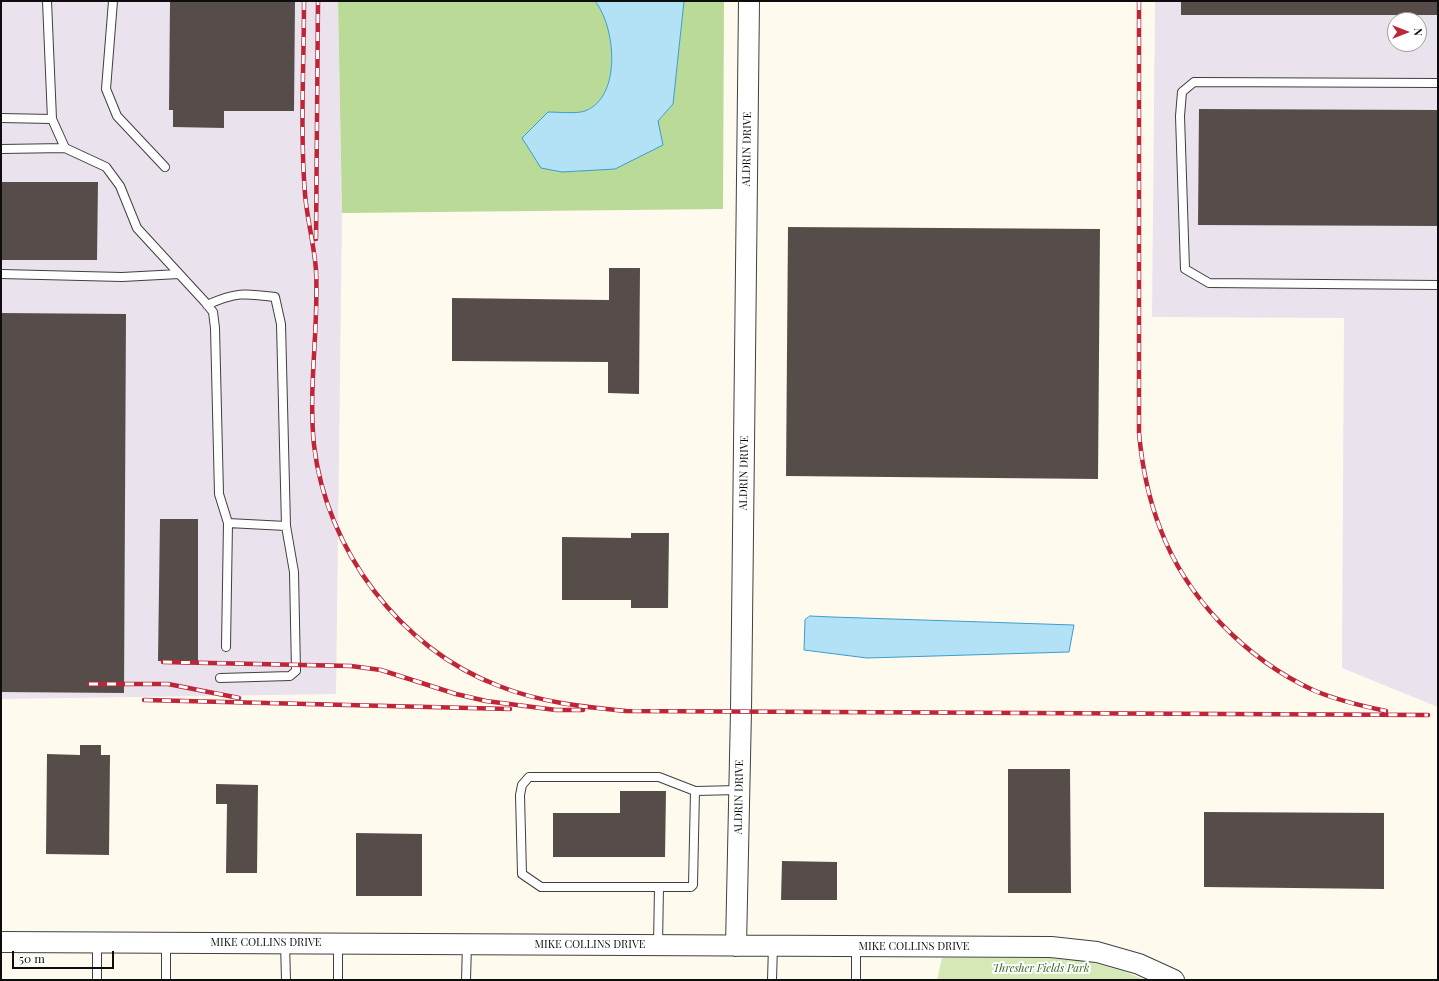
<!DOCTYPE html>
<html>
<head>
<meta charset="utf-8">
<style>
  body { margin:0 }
  #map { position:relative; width:1439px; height:981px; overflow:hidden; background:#fffaee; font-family:"Playfair Display",serif }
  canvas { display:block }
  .frame { position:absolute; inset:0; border:2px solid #0d0d0d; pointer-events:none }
  .north { position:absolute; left:1387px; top:12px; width:40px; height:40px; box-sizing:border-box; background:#fff; border:1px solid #9e9e9e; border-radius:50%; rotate:90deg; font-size:11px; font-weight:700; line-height:16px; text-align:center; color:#0d0d0d }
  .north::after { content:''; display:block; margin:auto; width:14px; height:18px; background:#be2538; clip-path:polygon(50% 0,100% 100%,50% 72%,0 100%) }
  .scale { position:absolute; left:12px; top:951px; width:102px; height:18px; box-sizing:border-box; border:2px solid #0d0d0d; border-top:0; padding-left:5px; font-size:12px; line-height:14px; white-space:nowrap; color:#0d0d0d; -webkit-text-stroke:3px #fff; paint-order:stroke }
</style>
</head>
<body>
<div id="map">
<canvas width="1439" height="981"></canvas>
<div class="frame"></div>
<div class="north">N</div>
<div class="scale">50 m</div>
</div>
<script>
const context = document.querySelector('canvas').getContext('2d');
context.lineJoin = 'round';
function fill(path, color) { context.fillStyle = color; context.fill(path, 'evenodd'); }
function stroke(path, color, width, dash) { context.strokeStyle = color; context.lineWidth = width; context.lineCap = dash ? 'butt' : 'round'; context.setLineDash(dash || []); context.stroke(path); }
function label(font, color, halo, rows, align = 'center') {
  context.font = font + ' "Playfair Display",serif'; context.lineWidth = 4; context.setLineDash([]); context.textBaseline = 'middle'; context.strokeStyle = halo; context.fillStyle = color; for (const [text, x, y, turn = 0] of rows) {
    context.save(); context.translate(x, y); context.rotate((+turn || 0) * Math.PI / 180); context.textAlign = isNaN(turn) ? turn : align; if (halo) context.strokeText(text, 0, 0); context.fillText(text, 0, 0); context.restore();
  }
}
const industrial = new Path2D(`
  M1 1H338L342 213 336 694 1 699Z
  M1155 1H1438V707L1342 668 1344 318 1152 317ZM1395 20H1419V44H1395Z`);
const green = new Path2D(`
  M942 958H1050L1083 960 1123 971 1145 980H937Z`);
const forest = new Path2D(`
  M338 1H595C616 27 622 97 585 111 577 114 557 112 548 113L575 172 658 121 673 104 684 1H724L723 209 342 213Z`);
const water = new Path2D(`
  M595 1H684L673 104 658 121 663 145 615 169 562 172 541 168 522 138 548 112C557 112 577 114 585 111 622 97 616 27 595 1Z
  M810 616 832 617 1074 625 1069 652 867 658 804 650 805 620Z`);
const building = new Path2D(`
  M170 1H295L294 111H224V128L173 127V110H169Z
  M1181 1H1438V15H1181Z
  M1199 109 1438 110V226L1198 225Z
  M1 182H98L97 260H1Z
  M788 227 1100 229 1098 479 786 476Z
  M609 268H640L639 394 608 393V362L452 361V298L609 300Z
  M1 313 126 314 124 693 1 692Z
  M160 519H198V661H158Z
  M631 533H669L668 608H631V600H562V537L631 538Z
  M80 745H101V755H110L109 855 46 854 47 754 80 755Z
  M1008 769H1070L1071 893H1008Z
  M216 784 258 785 257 873H226L227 804H216Z
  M620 791H666L665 857H553V813H620Z
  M1204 812 1384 813V889L1204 887Z
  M356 833 422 834V896H356Z
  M782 861 837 862V900H781Z`);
const service = new Path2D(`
  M47 1 52 119 65 148 106 167 120 186 137 228 205 302 213 312 215 328 219 494 228 523 226 647
  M113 1 106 89 117 116 165 167
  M1438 83 1194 82 1182 92 1180 116 1185 269 1209 283 1438 285
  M1 118 52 119
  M1 149 65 148
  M1 274 122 277 179 274
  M207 305C235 292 245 293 275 297L281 324 286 526
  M220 678 290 676 296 671 294 572 286 526 228 523
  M695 791 693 885 691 887H541L522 874 520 795 522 785 529 777H659L695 791 739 790
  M97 943V980
  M166 943V980
  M285 943 286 980
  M338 944V980
  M658 945 659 887
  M856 946V980
  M466 980 467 944
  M772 980 773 946`);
const tertiary = new Path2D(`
  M1 942 1051 947 1097 952 1139 964 1174 980
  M736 946 741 711 749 1`);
const rail = new Path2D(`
  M304 1C304 65 300 130 305 194 307 219 314 244 316 270 319 328 308 386 314 445 326 549 400 649 499 686 539 702 583 707 626 711L1428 715
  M1139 1V433C1142 466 1148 497 1160 528 1186 598 1246 659 1313 690 1336 700 1362 706 1386 711
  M316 239 318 1
  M163 662 351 666 381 670 456 694 486 701 556 710H583
  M89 684H168L239 698
  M144 700 510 709`);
const streetNames = [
  ["ALDRIN DRIVE",747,149,-89],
  ["ALDRIN DRIVE",744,473,-89],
  ["ALDRIN DRIVE",739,797,-89],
  ["MIKE COLLINS DRIVE",266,943],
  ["MIKE COLLINS DRIVE",590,945],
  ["MIKE COLLINS DRIVE",914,947]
];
const parkNames = [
  ["Thresher Fields Park",1041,969]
];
fill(industrial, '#eae2ec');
fill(green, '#d5e9b7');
fill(forest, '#bada97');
fill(water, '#b3e2f6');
stroke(water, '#399ecd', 1);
fill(building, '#564d4a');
stroke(service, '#404040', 10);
stroke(tertiary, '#404040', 22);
stroke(service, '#fff', 8);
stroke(tertiary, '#fff', 20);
stroke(rail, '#be2538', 4.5);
stroke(rail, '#fff', 3, [9]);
label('11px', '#0d0d0d', '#fff', streetNames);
label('italic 11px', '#32651d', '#fff', parkNames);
</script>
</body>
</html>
